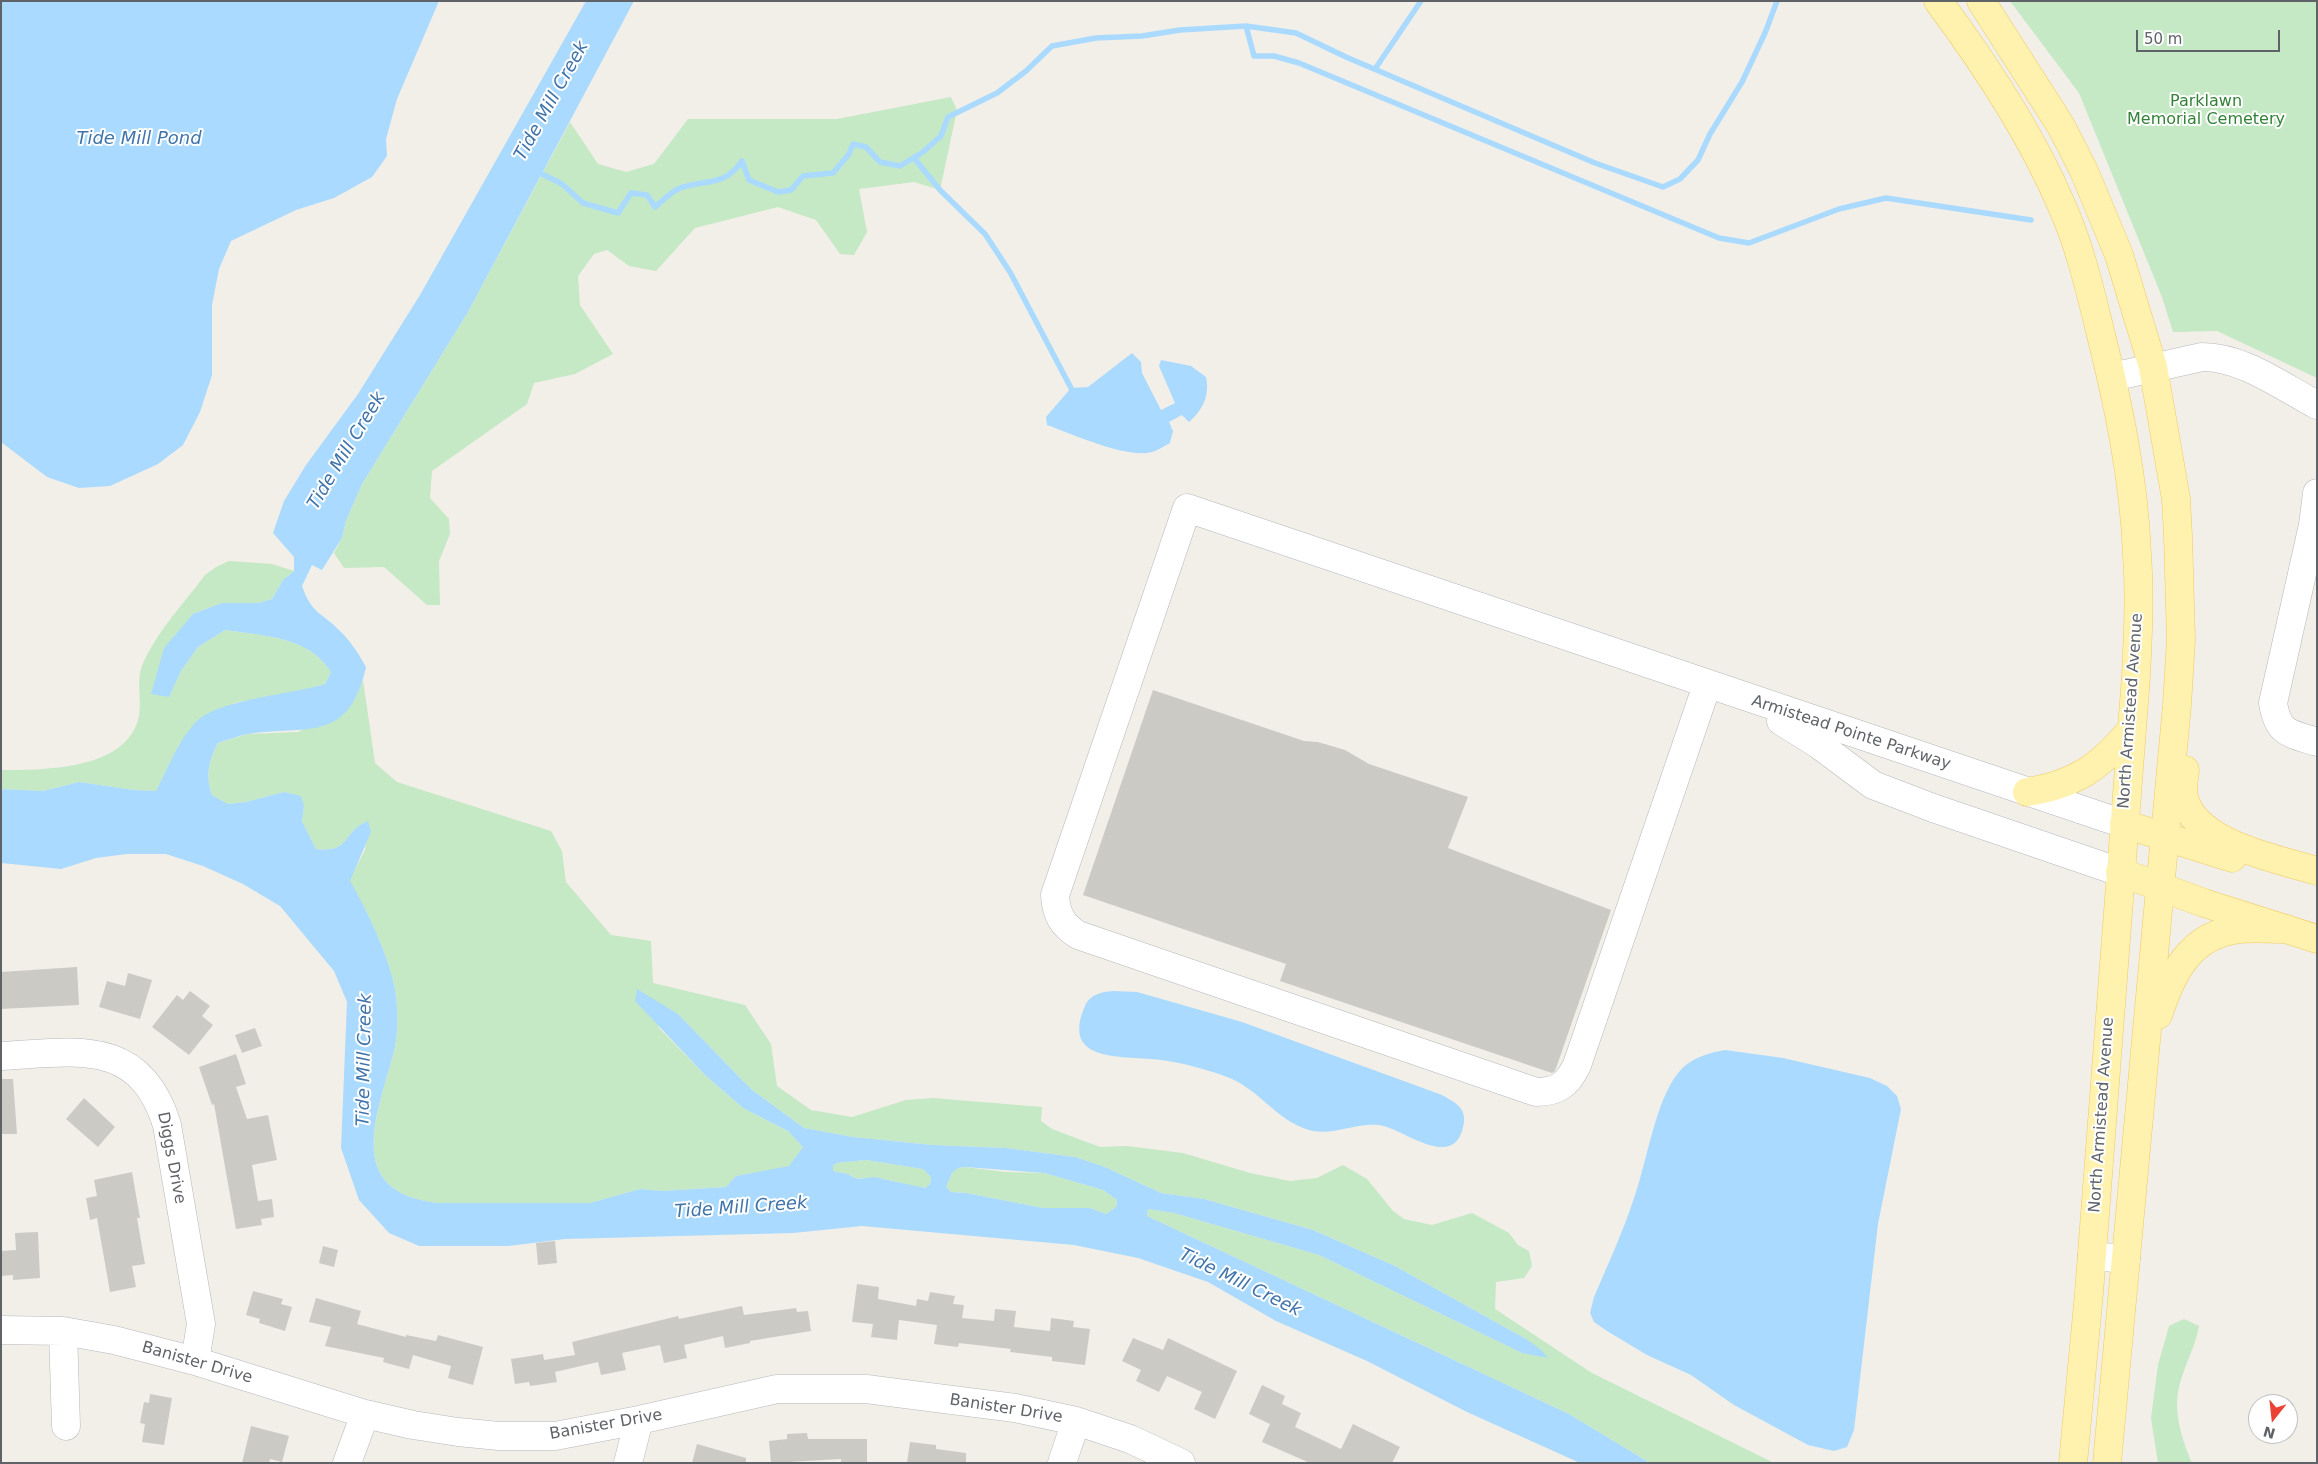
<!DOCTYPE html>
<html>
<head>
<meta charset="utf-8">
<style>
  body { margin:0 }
  #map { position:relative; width:2318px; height:1464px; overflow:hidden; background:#f1efe8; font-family:"DejaVu Sans",sans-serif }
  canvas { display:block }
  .frame { position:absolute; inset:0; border:2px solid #5f6368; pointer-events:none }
  .north { position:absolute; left:2248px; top:1394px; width:50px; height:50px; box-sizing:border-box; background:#fff; border:1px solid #bfc1c3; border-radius:50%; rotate:196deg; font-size:14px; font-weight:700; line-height:20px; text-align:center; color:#5f6368 }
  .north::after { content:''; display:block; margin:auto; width:18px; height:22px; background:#ea4335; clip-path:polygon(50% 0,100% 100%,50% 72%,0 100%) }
  .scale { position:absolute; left:2136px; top:30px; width:144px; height:22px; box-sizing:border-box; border:2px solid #5f6368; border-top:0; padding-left:6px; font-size:15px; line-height:18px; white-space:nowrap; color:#5f6368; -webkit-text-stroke:4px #fff; paint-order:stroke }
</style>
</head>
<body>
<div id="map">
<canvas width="2318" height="1464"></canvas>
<div class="frame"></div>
<div class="north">N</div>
<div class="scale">50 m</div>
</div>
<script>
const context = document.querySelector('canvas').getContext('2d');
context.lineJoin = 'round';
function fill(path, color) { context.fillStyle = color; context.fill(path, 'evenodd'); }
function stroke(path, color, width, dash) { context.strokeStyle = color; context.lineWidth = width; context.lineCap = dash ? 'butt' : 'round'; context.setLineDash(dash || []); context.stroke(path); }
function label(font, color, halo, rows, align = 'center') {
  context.font = font + ' "DejaVu Sans",sans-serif'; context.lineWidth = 4; context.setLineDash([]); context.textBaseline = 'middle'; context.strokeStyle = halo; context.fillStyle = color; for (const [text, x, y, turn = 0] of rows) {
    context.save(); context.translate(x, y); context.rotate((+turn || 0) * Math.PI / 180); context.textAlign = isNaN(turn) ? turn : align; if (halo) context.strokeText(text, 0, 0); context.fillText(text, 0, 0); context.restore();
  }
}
const green = new Path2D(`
  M2010 1H2317V378L2217 331 2173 332 2162 297 2079 93Z
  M951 97 957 110 940 190 914 182 859 189 867 232 854 255 840 254 816 220 778 207 695 228 656 271 629 266 607 250 594 254 578 276 580 305 613 354 575 374 534 383 527 404 432 471 430 498 449 519 450 534 439 561 440 605H427L384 567 344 568 334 553 342 538 346 521 362 484 468 312 570 122 598 164 626 172 654 164 688 119H837Z
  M229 561 272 564 294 571 283 580 272 599 258 603H222L193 614 169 696 181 671 198 647 225 630C264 636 308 636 331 672L325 684 302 691 234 703 180 743 156 791 134 790 79 782 43 791 1 789V770C45 770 128 770 139 716 142 700 136 681 142 666 156 632 183 605 205 575L216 567Z
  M363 680 375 763 397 782 551 831 562 851 566 882 611 935 651 941 653 983 745 1005 771 1044 777 1086 811 1110 852 1117 906 1100 933 1098 1042 1107 1041 1121 1052 1129 1100 1147 1127 1146 1183 1153 1250 1173 1290 1181 1317 1178 1343 1165 1367 1179 1393 1211 1404 1219 1432 1225 1472 1213 1509 1233 1518 1245 1529 1251 1532 1266 1524 1278 1496 1282 1495 1309 1592 1373 1774 1463H1650L1569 1414 1147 1216 1148 1209 1174 1213 1319 1255 1522 1353 1526 1339 1395 1266 1313 1230 1204 1199 1161 1193 1105 1167 1075 1157 1006 1148 932 1145 853 1137 804 1128 751 1089 678 1014 658 1027 705 1075 743 1108 788 1131 803 1147 789 1167 736 1176 726 1187 662 1191 640 1189 590 1203H438C339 1192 380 1109 395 1047 398 1031 398 1013 396 997 394 968 366 906 349 881L365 850 368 822C341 830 354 853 316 849L302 821 304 806 284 792 246 802 228 804 212 795C205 775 209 762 218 743L248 734 298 732 354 701Z
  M866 1160 923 1169 931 1177 930 1184 925 1188C902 1185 880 1174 857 1179L848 1174 833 1171V1166L837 1163Z
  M965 1167 1005 1172 1044 1173 1103 1190 1117 1200 1116 1207 1106 1214 1090 1208H1043L966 1193 951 1192 946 1187 952 1173 958 1168Z
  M2184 1319 2199 1326C2195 1349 2182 1369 2178 1392 2174 1414 2183 1443 2192 1463H2158L2151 1418 2158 1365 2169 1326Z`);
const water = new Path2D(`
  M1 1H439L397 99 386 139 387 156 372 177 334 198 296 210 231 241 219 269 212 305V375L200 412 183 445 158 464 110 486 79 488 47 477 1 442Z
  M586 1H634L468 312 362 484 346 521 342 538 322 570 312 565 302 586C312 615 322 612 341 632 351 642 359 654 366 667 349 744 307 725 248 734 238 736 228 740 218 743 209 761 205 775 212 795L228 804 246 802 284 792 301 796 304 806 302 821 316 849C352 853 341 832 368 821L371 832 350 881C366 907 394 967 396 997 398 1013 398 1031 395 1047 380 1109 339 1192 438 1203H590L640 1189 662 1191 726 1187 736 1176 789 1166 803 1147 788 1131 743 1108 705 1075 635 1001 637 989 678 1014 751 1089 804 1128 853 1137 932 1145 1006 1148 1075 1157 1105 1167 1161 1193 1204 1199 1313 1230 1395 1266 1526 1339 1540 1349 1548 1358 1522 1353 1319 1255 1174 1213 1148 1209 1147 1216 1569 1414 1650 1463H1580L1467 1412 1367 1361 1276 1321 1208 1282 1138 1258 1074 1245 862 1226 793 1233 565 1239 508 1246H419L389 1233 359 1200 341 1148 347 1002 334 971 280 906 243 884 203 866 166 854H127L96 858 61 869 1 863V789L43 791 79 782 134 790 156 791C168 768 177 743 194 724 216 699 290 695 325 684L331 672C308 636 264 636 225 630L198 647 181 671 169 697 151 694 164 648 193 614 222 603H258L272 599 283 580 294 571V557L273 533 284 501 306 465 358 394 420 295ZM866 1160 923 1169 931 1177 930 1184 925 1188 874 1177 857 1179 848 1174 833 1171V1166L837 1163ZM965 1167 1044 1173 1103 1190 1117 1200 1116 1207 1106 1214 1090 1208H1043L966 1193 951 1192 946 1187 952 1173 958 1168Z
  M1132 353 1141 362 1142 373 1161 410 1175 403 1159 366 1161 360 1191 366 1206 377C1210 395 1203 410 1189 422L1182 415 1169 422 1173 431 1170 443C1164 446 1158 450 1152 452 1127 459 1072 434 1047 425L1046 417 1071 388 1088 387Z
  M1113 991 1137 992 1242 1022 1442 1095C1453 1101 1466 1107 1464 1122 1457 1172 1409 1133 1384 1126 1360 1120 1333 1137 1309 1130 1277 1121 1258 1088 1227 1077 1206 1069 1183 1063 1161 1060 1126 1055 1059 1065 1085 1006 1090 994 1102 992 1113 991Z
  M1725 1050 1783 1058 1870 1078 1887 1086 1897 1096 1901 1109 1878 1224 1854 1430 1847 1447 1834 1451 1808 1445 1734 1405 1691 1375 1647 1355 1607 1331 1594 1322 1590 1313 1594 1297C1608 1264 1623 1232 1634 1198 1647 1162 1655 1102 1678 1073 1690 1058 1708 1053 1725 1050Z`);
const stream = new Path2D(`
  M1246 26 1254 56H1274L1299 63 1719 238 1749 243 1839 209 1886 198 2031 220
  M1375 69 1421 1
  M914 158 940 190 985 234 1010 272 1071 388
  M536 171 562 184 583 203 618 213 631 193 647 195 655 207C662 201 671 192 680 188 705 179 725 187 742 161L749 180 778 192 791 190 803 176 833 173 849 154 853 144 866 147 880 162 900 166 923 152 941 136 948 117 997 93 1026 71 1052 46 1096 38 1142 36 1180 30 1246 26 1296 33 1346 57 1595 163 1663 187 1680 179 1698 160 1710 134 1742 82 1765 33 1777 1`);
const building = new Path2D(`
  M1153 690 1304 741 1318 742 1345 750 1369 764 1468 797 1448 848 1611 910 1555 1071 1552 1073 1280 981 1286 964 1083 895Z
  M77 967 79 1005 1 1009V972Z
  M128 973 152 980 140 1019 99 1007 107 981 125 986Z
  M190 991 210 1006 202 1016 213 1025 189 1055 152 1027 177 995 183 1000Z
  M255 1028 262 1046 242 1053 235 1035Z
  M236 1054 246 1084 236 1087 247 1119 268 1115 277 1160 252 1165 258 1201 272 1199 274 1217 261 1219 262 1225 236 1229 214 1104 212 1105 199 1067Z
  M1 1079H13L17 1134H1Z
  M84 1098 115 1127 98 1147 66 1119Z
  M132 1172 140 1218H137L145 1264 132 1266 136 1287 110 1292 97 1218 90 1220 86 1198 97 1196 94 1180Z
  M38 1232 40 1278 13 1280V1275L1 1276V1251L16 1250 15 1233Z
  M555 1241 557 1263 538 1265 536 1243Z
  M323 1246 338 1250 334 1267 319 1263Z
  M857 1284 879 1287 878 1299 916 1306 917 1299 928 1301 930 1292 955 1296 953 1304 964 1305 962 1318 994 1321 995 1309 1016 1311 1014 1327 1050 1331 1051 1318 1074 1321 1073 1327 1090 1329 1085 1365 1052 1361V1357L1010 1352 1011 1349 959 1343 958 1347 934 1344 937 1325 899 1320 897 1340 871 1337 873 1324 852 1322Z
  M253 1291 283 1299 281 1304 292 1307 285 1331 259 1323 260 1319 246 1315Z
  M316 1298 361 1311 357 1324 406 1337V1335L436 1341 438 1335 483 1347 473 1385 448 1378 451 1366 413 1355 409 1369 383 1362 384 1358 325 1346 331 1327 309 1322Z
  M742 1306 744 1315 796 1308 797 1312 808 1311 811 1331 750 1341V1343L725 1348 723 1336 684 1345 687 1358 664 1363 660 1345 622 1353 626 1370 601 1375 598 1362 555 1372 557 1382 530 1386 529 1382 515 1384 511 1359 543 1354 544 1360 575 1355 572 1342 678 1316 679 1319Z
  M1133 1338 1163 1350 1168 1338 1237 1371 1215 1419 1194 1409 1202 1392 1167 1376 1159 1392 1136 1381 1141 1370 1122 1361Z
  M1262 1385 1285 1396 1282 1404 1301 1413 1295 1427 1341 1449 1353 1424 1400 1447 1392 1463H1310L1262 1442 1270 1424 1249 1414Z
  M150 1394 172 1398 164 1445 142 1442 145 1424 140 1423 144 1402 149 1403Z
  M251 1426 289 1436 282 1462 270 1459 269 1463H242Z
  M807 1433 808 1439H867V1463H841V1459L771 1463 769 1441 787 1439V1434Z
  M910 1442 936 1445V1449L966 1453V1463H907Z
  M697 1444 746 1458V1463H692Z`);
const minor = new Path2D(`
  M2112 377 2202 357C2243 357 2281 386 2317 405
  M2317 493 2313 525 2273 703C2278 734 2289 733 2317 742
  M1707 685 1577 1065C1568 1084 1558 1092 1536 1092L1078 935C1062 925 1056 914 1055 895L1187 508 2124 824
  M1781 721 1818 744 1873 785 1933 808 2120 872
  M1 1056C76 1052 140 1037 167 1125L201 1324 195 1361
  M2092 1256 2126 1259
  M1 1330 63 1331 114 1340 195 1361 365 1414 413 1425 458 1432 499 1436H555L639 1420 777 1389H866L1015 1408 1076 1421 1130 1439 1181 1463
  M63 1331 66 1426
  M347 1463 365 1414
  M628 1463 639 1420
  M1062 1463 1076 1421`);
const major = new Path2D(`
  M1938 1C1985 64 2030 132 2061 204 2080 246 2090 290 2101 335 2119 407 2134 480 2137 555 2140 595 2138 635 2136 676L2089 1293 2073 1463
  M1981 1 2061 126 2084 171 2119 255 2153 367 2176 499 2178 536 2181 640 2177 705 2107 1463
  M2185 770C2184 779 2182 788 2184 797 2194 844 2278 859 2317 871
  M2027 792C2075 785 2101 766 2131 730
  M2124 824 2232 858
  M2120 872 2204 903 2317 939
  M2158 1015C2172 973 2190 934 2240 929 2255 928 2271 929 2287 929`);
const parkNames = [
  ["Parklawn",2206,102],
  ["Memorial Cemetery",2206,120]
];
const streetNames = [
  ["North Armistead Avenue",2131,711,-86],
  ["Armistead Pointe Parkway",1851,733,18],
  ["North Armistead Avenue",2102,1115,-86],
  ["Diggs Drive",171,1158,79],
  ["Banister Drive",197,1363,16],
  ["Banister Drive",1006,1409,9],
  ["Banister Drive",606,1425,-10]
];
const waterNames = [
  ["Tide Mill Creek",552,101,-61],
  ["Tide Mill Pond",139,139],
  ["Tide Mill Creek",347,451,-59],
  ["Tide Mill Creek",365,1060,-89],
  ["Tide Mill Creek",741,1208,-4],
  ["Tide Mill Creek",1240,1283,26]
];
fill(green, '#c5e8c5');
fill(water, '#aadaff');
stroke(stream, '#aadaff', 5.5);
fill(building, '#cccac5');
stroke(minor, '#b5b8bc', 29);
stroke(major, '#f2c960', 29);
stroke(minor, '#fff', 28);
stroke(major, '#fff2af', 28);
label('16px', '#348238', '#fff', parkNames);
label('16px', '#5f6368', '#fff', streetNames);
label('italic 18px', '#4174aa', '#fff', waterNames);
</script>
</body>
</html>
